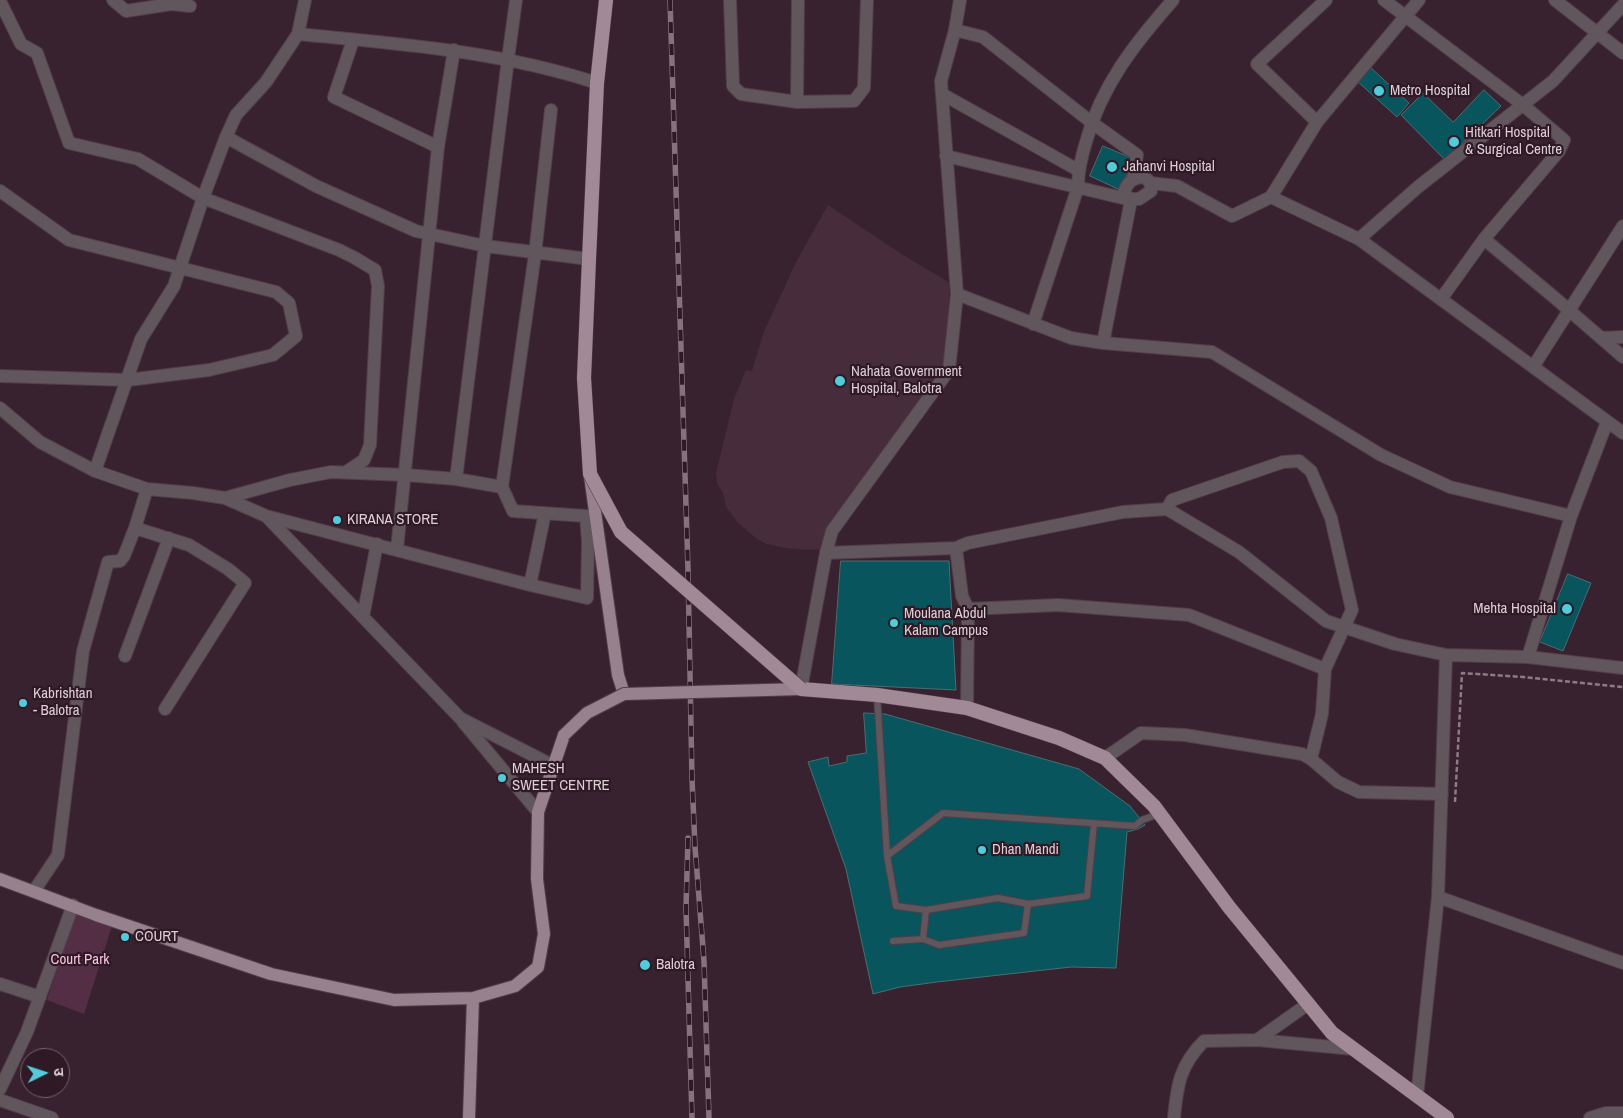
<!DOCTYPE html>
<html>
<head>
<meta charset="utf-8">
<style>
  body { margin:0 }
  #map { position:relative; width:1623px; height:1118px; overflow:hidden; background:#38222f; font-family:"Archivo Narrow","Noto Sans Devanagari",sans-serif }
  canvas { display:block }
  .north { position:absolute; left:20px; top:1048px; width:50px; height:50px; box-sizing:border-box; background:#2e1925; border:1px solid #74616c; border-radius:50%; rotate:86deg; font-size:14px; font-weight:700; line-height:20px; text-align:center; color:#ddced6 }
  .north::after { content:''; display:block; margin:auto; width:18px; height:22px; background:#52cbda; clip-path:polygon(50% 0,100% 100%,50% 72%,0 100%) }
</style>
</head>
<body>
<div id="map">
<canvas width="1623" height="1118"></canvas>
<div class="north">उ</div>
</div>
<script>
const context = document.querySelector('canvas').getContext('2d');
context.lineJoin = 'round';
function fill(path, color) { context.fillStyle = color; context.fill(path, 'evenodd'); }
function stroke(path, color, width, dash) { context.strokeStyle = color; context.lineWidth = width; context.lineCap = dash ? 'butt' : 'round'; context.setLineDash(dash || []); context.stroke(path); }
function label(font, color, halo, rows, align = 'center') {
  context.font = font + ' "Archivo Narrow",sans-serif'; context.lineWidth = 4.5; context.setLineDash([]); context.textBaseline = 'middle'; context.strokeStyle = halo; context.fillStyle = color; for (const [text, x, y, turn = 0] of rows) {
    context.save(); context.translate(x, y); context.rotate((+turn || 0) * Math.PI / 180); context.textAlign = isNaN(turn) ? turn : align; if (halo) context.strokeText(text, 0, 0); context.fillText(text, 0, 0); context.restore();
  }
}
const built = new Path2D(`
  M828 205 903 255 950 283 948 345 945 370 824 549 807 550 785 548 767 544 757 539 738 523 726 507 723 493 717 483 716 473 734 399 746 370 752 371 763 334 796 262Z`);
const green = new Path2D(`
  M75 911 112 926 84 1014 47 1000Z`);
const building = new Path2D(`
  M1370 67 1409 103 1397 117 1357 81Z
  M1484 90 1501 106 1445 160 1401 115 1423 93 1453 122Z
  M1103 146 1134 159 1120 190 1090 176Z
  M841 561H949L956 690 832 684Z
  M1568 574 1591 583 1563 651 1540 642Z
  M864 713 885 714 1079 769 1130 806 1145 825 1138 829 1127 832 1116 968 1071 967 937 982 900 987 873 994 846 869 808 762 828 757 829 766 847 762V756L866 753Z`);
const path = new Path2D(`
  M1455 802 1462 673 1523 677 1623 687`);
const service = new Path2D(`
  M877 695 887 856
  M1094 823 1087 896 1028 904 998 898 926 910 896 906 887 856 943 813 1135 826 1142 820 1159 814
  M926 910 923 939 939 945 1024 933 1028 904
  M893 941 923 939`);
const minor = new Path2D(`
  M113 0 126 11 171 4 190 6
  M730 0 733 86 741 94 797 102 854 101 864 88 867 0
  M1384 0 1523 105 1564 140 1559 151 1484 239 1441 299
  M1555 0 1623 53
  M0 1 21 44 37 53 69 143 138 159 203 198 339 250 355 258 375 270 378 286 370 445 364 460 346 472
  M955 30 983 37 1091 122 1137 155 1133 179
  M298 34C400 44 499 51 597 83
  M353 40 334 97 438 147
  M942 94 1078 170
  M797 102 798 0
  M1317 122 1257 64 1326 0
  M226 137 316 186 416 231 485 246 589 259
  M946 156 1131 200 1103 343
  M1142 177C1150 179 1151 184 1151 191L1139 199H1129L1124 192C1127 183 1132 178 1142 177Z
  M1150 183 1177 186 1232 216 1271 197 1359 239 1623 433
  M0 191 69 240 276 292 289 303 296 336 273 355 209 370 128 380 0 376
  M1271 197 1317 122 1419 0
  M1359 239 1418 187 1553 81 1623 5
  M1484 239 1555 298 1623 357
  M957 294 1071 338 1103 343 1212 352 1381 455 1450 487 1571 516
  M1033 324 1078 187C1078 170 1081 158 1086 142 1101 86 1135 43 1173 0
  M1601 338 1623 337
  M1533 367 1623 226
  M0 408 40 442 95 471 147 489 193 493 225 498 266 516 530 585 587 598 588 542 586 516 513 511 502 487 456 479 406 475 331 472 290 480 225 498
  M95 471 141 339 174 286 203 198 226 137 236 115 266 82 298 34 305 0
  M456 479 508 59 516 0
  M502 487 535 254 551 110
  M1167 509 1172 500 1283 462 1299 461 1311 471 1331 518 1352 610 1325 669 1322 714 1311 759
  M267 517 460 718 552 765
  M135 528 147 489
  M956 548 962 596 968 609 967 708
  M397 549 438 147 454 50
  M826 553 956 548 968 543 1123 512 1167 509 1239 552 1326 621 1395 644 1446 655 1528 657 1623 668
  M530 585 545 513
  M968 609 1058 605 1189 615 1325 669
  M363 617 377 544
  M125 656 169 538
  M1528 657 1571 516 1607 422
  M463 722 538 812
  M1105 758 1141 733 1185 735 1302 754 1311 759 1338 782 1359 792 1442 794
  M34 891 58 855 83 651 108 562 120 561 124 556 135 528 189 545 228 569 245 583 165 709
  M1438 897 1623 963
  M0 984 40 997
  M1257 1040 1308 1004
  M0 1089 27 1032 73 905
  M1417 1096 1438 897 1446 655
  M0 1100 52 1118
  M1174 1118C1177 1085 1180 1065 1204 1041L1257 1040 1354 1049
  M1590 1118 1606 1113H1623`);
const tertiary = new Path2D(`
  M801 689 826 553 832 531 949 370 957 294 941 81 955 30 960 0`);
const primary = new Path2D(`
  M590 476 618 675 624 694
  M0 879 96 915 271 974 394 1000 473 998 515 986 538 967 544 934 537 879 538 812 564 735
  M469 1118 473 998`);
const trunk = new Path2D(`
  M589 259 597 83 606 0
  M801 689 877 695 967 708 1059 738 1105 758 1154 806 1229 907 1332 1033 1447 1118`);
const rail = new Path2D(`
  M670 0 688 569 692 779 695 847 704 961 709 1118
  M688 838 686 908 692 1118`);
const primaryBridge = new Path2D(`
  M564 735 587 713 624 694 801 689`);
const trunkBridge = new Path2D(`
  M589 259 584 378 590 474 621 532 801 689`);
const markers = [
  [1379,91,6,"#52cbda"],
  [1454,142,6,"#52cbda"],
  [1112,167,6,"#52cbda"],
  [840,381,6,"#52cbda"],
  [337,520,5,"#52cbda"],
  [1567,609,6,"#52cbda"],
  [894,623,5,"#52cbda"],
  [23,703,5,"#52cbda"],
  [502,778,5,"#52cbda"],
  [982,850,5,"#52cbda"],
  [125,937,5,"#52cbda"],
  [645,965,6,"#52cbda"]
];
const poiNames = [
  ["Metro Hospital",1390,91],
  ["Hitkari Hospital",1465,133],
  ["& Surgical Centre",1465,150],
  ["Jahanvi Hospital",1123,167],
  ["Nahata Government",851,372],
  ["Hospital, Balotra",851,389],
  ["KIRANA STORE",347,520],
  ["Mehta Hospital",1556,609,"right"],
  ["Moulana Abdul",904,614],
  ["Kalam Campus",904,631],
  ["Kabrishtan",33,694],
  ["- Balotra",33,711],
  ["MAHESH",512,769],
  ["SWEET CENTRE",512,786],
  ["Dhan Mandi",992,850],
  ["COURT",135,937],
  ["Balotra",656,965]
];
const parkNames = [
  ["Court Park",80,960]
];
fill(built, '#472c3b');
fill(green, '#542e45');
fill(building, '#09555d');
stroke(building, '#4c6d71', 1);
stroke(service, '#523e4a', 8);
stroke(minor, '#523e4a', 14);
stroke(tertiary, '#523e4a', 14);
stroke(primary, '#523e4a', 14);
stroke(trunk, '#523e4a', 15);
stroke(path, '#8d7b85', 2.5, [5, 2.5]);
stroke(service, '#61565c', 6);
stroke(minor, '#61565c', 12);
stroke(tertiary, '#61565c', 12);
stroke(primary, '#97818d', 12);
stroke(trunk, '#a28996', 14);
stroke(rail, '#85727d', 5.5);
stroke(rail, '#2e1925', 4, [11]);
stroke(primaryBridge, '#523e4a', 14, []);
stroke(trunkBridge, '#523e4a', 15, []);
stroke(primaryBridge, '#97818d', 12);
stroke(trunkBridge, '#a28996', 14);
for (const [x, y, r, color] of markers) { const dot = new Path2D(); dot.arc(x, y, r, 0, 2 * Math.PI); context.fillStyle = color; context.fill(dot); stroke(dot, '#2e1925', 2); }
label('15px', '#ddced6', '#2e1925', poiNames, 'left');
label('15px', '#f7c3df', '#2e1925', parkNames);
</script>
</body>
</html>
